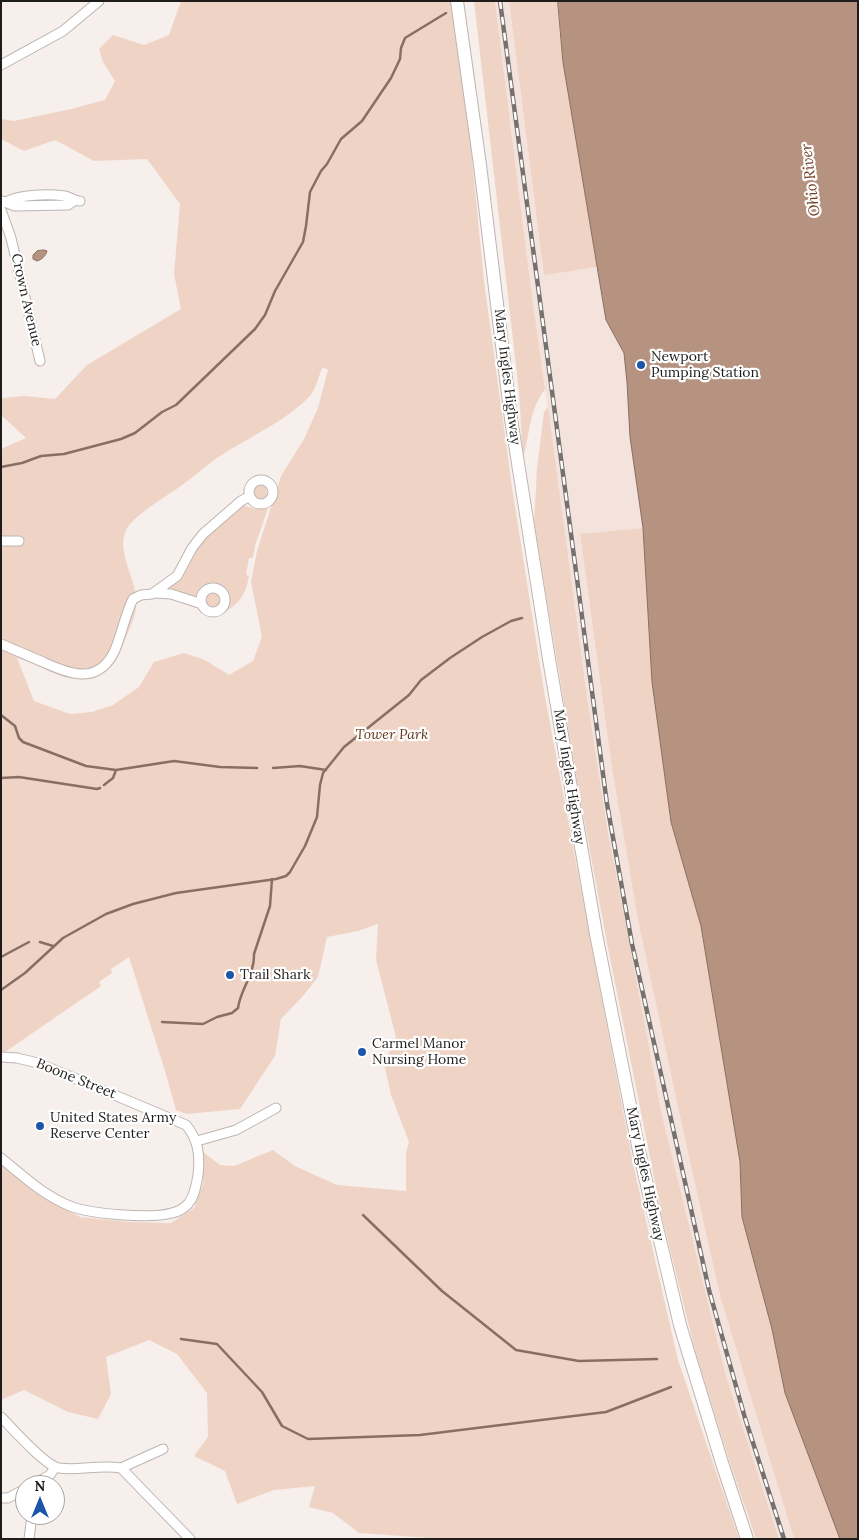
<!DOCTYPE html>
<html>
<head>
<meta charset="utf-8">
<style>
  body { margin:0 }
  #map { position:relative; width:859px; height:1540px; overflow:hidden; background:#f6efeb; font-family:Lora,serif }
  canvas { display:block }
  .frame { position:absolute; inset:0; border:2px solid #1f1d1b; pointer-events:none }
  .north { position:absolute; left:15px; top:1475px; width:50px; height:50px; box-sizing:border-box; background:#fff; border:1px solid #a5a5a4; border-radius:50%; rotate:0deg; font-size:14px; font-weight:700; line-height:20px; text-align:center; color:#1f1d1b }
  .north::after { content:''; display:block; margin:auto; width:18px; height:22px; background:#1d56a8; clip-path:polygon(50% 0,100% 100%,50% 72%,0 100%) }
</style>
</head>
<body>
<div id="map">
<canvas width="859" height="1540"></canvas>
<div class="frame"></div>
<div class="north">N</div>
</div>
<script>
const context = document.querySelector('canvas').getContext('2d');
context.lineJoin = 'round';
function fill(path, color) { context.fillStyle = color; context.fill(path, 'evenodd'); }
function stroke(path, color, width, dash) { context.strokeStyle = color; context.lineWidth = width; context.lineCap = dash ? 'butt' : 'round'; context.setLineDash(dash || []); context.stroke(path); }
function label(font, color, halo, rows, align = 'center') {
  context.font = font + ' Lora,serif'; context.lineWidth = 4.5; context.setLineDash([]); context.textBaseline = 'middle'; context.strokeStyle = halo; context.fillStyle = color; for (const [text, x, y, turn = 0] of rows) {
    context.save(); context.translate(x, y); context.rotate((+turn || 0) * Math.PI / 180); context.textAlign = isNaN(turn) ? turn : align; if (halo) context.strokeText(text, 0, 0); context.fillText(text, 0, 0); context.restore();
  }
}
const built = new Path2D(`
  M495 1H509L544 274 597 267 606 320 660 343 629 409 630 437 643 528 580 535 612 769 639 925 679 1112 720 1296 794 1539H779L726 1376 662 1115 622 912 587 697 531 288Z`);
const green = new Path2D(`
  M181 1H451L471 148 484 281 512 487 544 691 583 900 634 1168 678 1360 739 1539H442L359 1533 333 1513 309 1507 315 1486 274 1490 237 1504 225 1471 194 1456 208 1437 207 1393 177 1354 149 1340 106 1357 111 1394 98 1419 68 1412 24 1390 1 1400V1162L44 1197 80 1217 129 1222 171 1223 194 1208 203 1184V1152L220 1165 234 1166 273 1150 295 1166 337 1185 406 1191V1152L409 1142 391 1095 384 1063 396 1037 376 960 378 924 358 931 327 937 318 977 303 996 281 1019 275 1056 240 1109 187 1114 176 1110 165 1071 129 957 111 969 112 973 99 982 101 986 5 1052H1V449L26 438 1 415V398L24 396 55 399 87 365 181 309 174 274 180 204 147 159 94 161 55 140 24 151 1 139V119L14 121 71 109 105 100 115 81 103 62 99 49 113 35 144 45 169 35ZM323 367 328 370 318 408 304 439 281 476 257 551 251 582 262 637 253 661 229 675 205 660 184 653 154 662 139 687 113 705 92 712 70 714 34 701 17 658C47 667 78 694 108 669 117 662 121 650 125 640 129 630 135 618 136 607 140 583 115 554 126 530 131 518 163 498 175 490 190 480 203 468 217 458 247 438 283 423 309 397 316 390 318 376 323 367Z
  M474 1H495L531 288 545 389C529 411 530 433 523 459L519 392Z
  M509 1H558L563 62 597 267 544 275Z
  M548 407 587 697 608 832 662 1115 726 1376 779 1539H756L729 1460 696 1354 662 1217 607 943 579 792 534 523 537 468 544 412Z
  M253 492a7 7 0 1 1 14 0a7 7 0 1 1-14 0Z
  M243 505 256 509 268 508 255 546 253 558H249L246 575 249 576C246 594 239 605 222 613 235 595 222 576 205 586 200 589 198 595 195 598L167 589C188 574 184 565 197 548 209 533 227 517 243 505Z
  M643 528 652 682 671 822 701 926 740 1162 742 1217 772 1329 785 1393 840 1539H794L720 1296 679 1112 639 925 612 769 580 534Z
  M206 600a7 7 0 1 1 14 0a7 7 0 1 1-14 0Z`);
const water = new Path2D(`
  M558 1H858V1539H840L785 1393 772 1329 742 1217 740 1162 701 926 671 822 652 682 643 528 630 437 627 382 624 353 606 320 563 62Z
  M44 250 47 251C46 256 41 260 37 261L33 259V255L37 251Z`);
const stream = new Path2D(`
  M1 467 22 463 41 456 64 454 121 439 135 433 162 412 176 405 255 329 265 315 275 291 303 242 306 226 310 192 321 171 327 164 341 139 362 121 391 78 400 59 401 48 405 38 446 13
  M1 715 15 726 19 738 23 742 86 766 116 770 174 761 220 767 257 768
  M273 768 300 766 326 770
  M1 778 19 777 97 789 100 788
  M104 785 113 778 116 770
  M40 942 53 946
  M1 957 29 942
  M1 990 25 973 63 938 106 914 133 904 176 893 276 879 286 876 290 872 305 846 317 817 320 785 323 773 344 747 409 695 421 680 450 658 482 637 511 621 522 618
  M162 1022 203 1024 217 1017 232 1013 238 1008C240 990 255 974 254 954L270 906 272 879
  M363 1215 442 1291 516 1350 579 1361 657 1359
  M181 1339 217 1344 262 1392 282 1426 308 1439 420 1435 606 1412 671 1387`);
const street = new Path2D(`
  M1 65 63 31 99 1
  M2 201 15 206 68 205 74 201
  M6 202C20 194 49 194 65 196 70 197 74 201 80 201
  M1 210 11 238 40 361
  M249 492a12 12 0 1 1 24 0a12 12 0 1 1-24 0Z
  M1 541H19
  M201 600a12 12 0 1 1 24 0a12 12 0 1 1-24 0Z
  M155 593 171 594 199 603 201 601
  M1 644C15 650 29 656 43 662 71 675 99 685 115 650 122 633 125 615 133 599L141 595 152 594 177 576 192 548 203 534 241 501 250 496
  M1 1057 17 1058 38 1063 186 1125C199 1140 200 1157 198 1175 196 1185 195 1196 188 1204 184 1208 177 1212 172 1213 150 1219 90 1214 70 1206 43 1195 23 1176 1 1158
  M197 1141 236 1130 276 1108
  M1 1417C12 1428 45 1466 59 1468 79 1471 100 1464 121 1468L190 1539
  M121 1468 163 1449
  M32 1485 50 1475 55 1467
  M1 1498H8L25 1489
  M29 1539 32 1515`);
const secondary = new Path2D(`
  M457 1 480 165 511 419 549 659 596 934 639 1151 680 1325 722 1463 747 1539`);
const rail = new Path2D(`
  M500 1 607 804 632 944 709 1290 745 1418 784 1539`);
const markers = [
  [641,365,5,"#1d56a8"],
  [230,975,5,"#1d56a8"],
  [362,1052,5,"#1d56a8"],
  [40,1126,5,"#1d56a8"]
];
const streetNames = [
  ["Crown Avenue",26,300,77],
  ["Mary Ingles Highway",507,377,83],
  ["Mary Ingles Highway",569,777,81],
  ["Boone Street",76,1079,22],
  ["Mary Ingles Highway",645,1174,78]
];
const poiNames = [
  ["Newport",651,357],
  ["Pumping Station",651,373],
  ["Trail Shark",240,975],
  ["Carmel Manor",372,1044],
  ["Nursing Home",372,1060],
  ["United States Army",50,1118],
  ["Reserve Center",50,1134]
];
const parkNames = [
  ["Tower Park",392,735]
];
const waterNames = [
  ["Ohio River",811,180,-97]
];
fill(built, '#f3e3dc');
fill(green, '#efd4c6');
fill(water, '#b69280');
stroke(water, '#896f62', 1);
stroke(stream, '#896f62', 2.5);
stroke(street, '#bcb5b2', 11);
stroke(secondary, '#bcb5b2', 14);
stroke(street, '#fff', 9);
stroke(secondary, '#fff', 12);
stroke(rail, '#75716e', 4.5);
stroke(rail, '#fff', 2.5, [8]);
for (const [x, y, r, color] of markers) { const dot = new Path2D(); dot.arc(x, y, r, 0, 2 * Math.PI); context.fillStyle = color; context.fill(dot); stroke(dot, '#fff', 2); }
label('14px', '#1f1d1b', '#fff', streetNames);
label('14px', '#1f1d1b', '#fff', poiNames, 'left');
label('italic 14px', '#66361a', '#fff', parkNames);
label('italic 15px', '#6f3d22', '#fff', waterNames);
</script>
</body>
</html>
